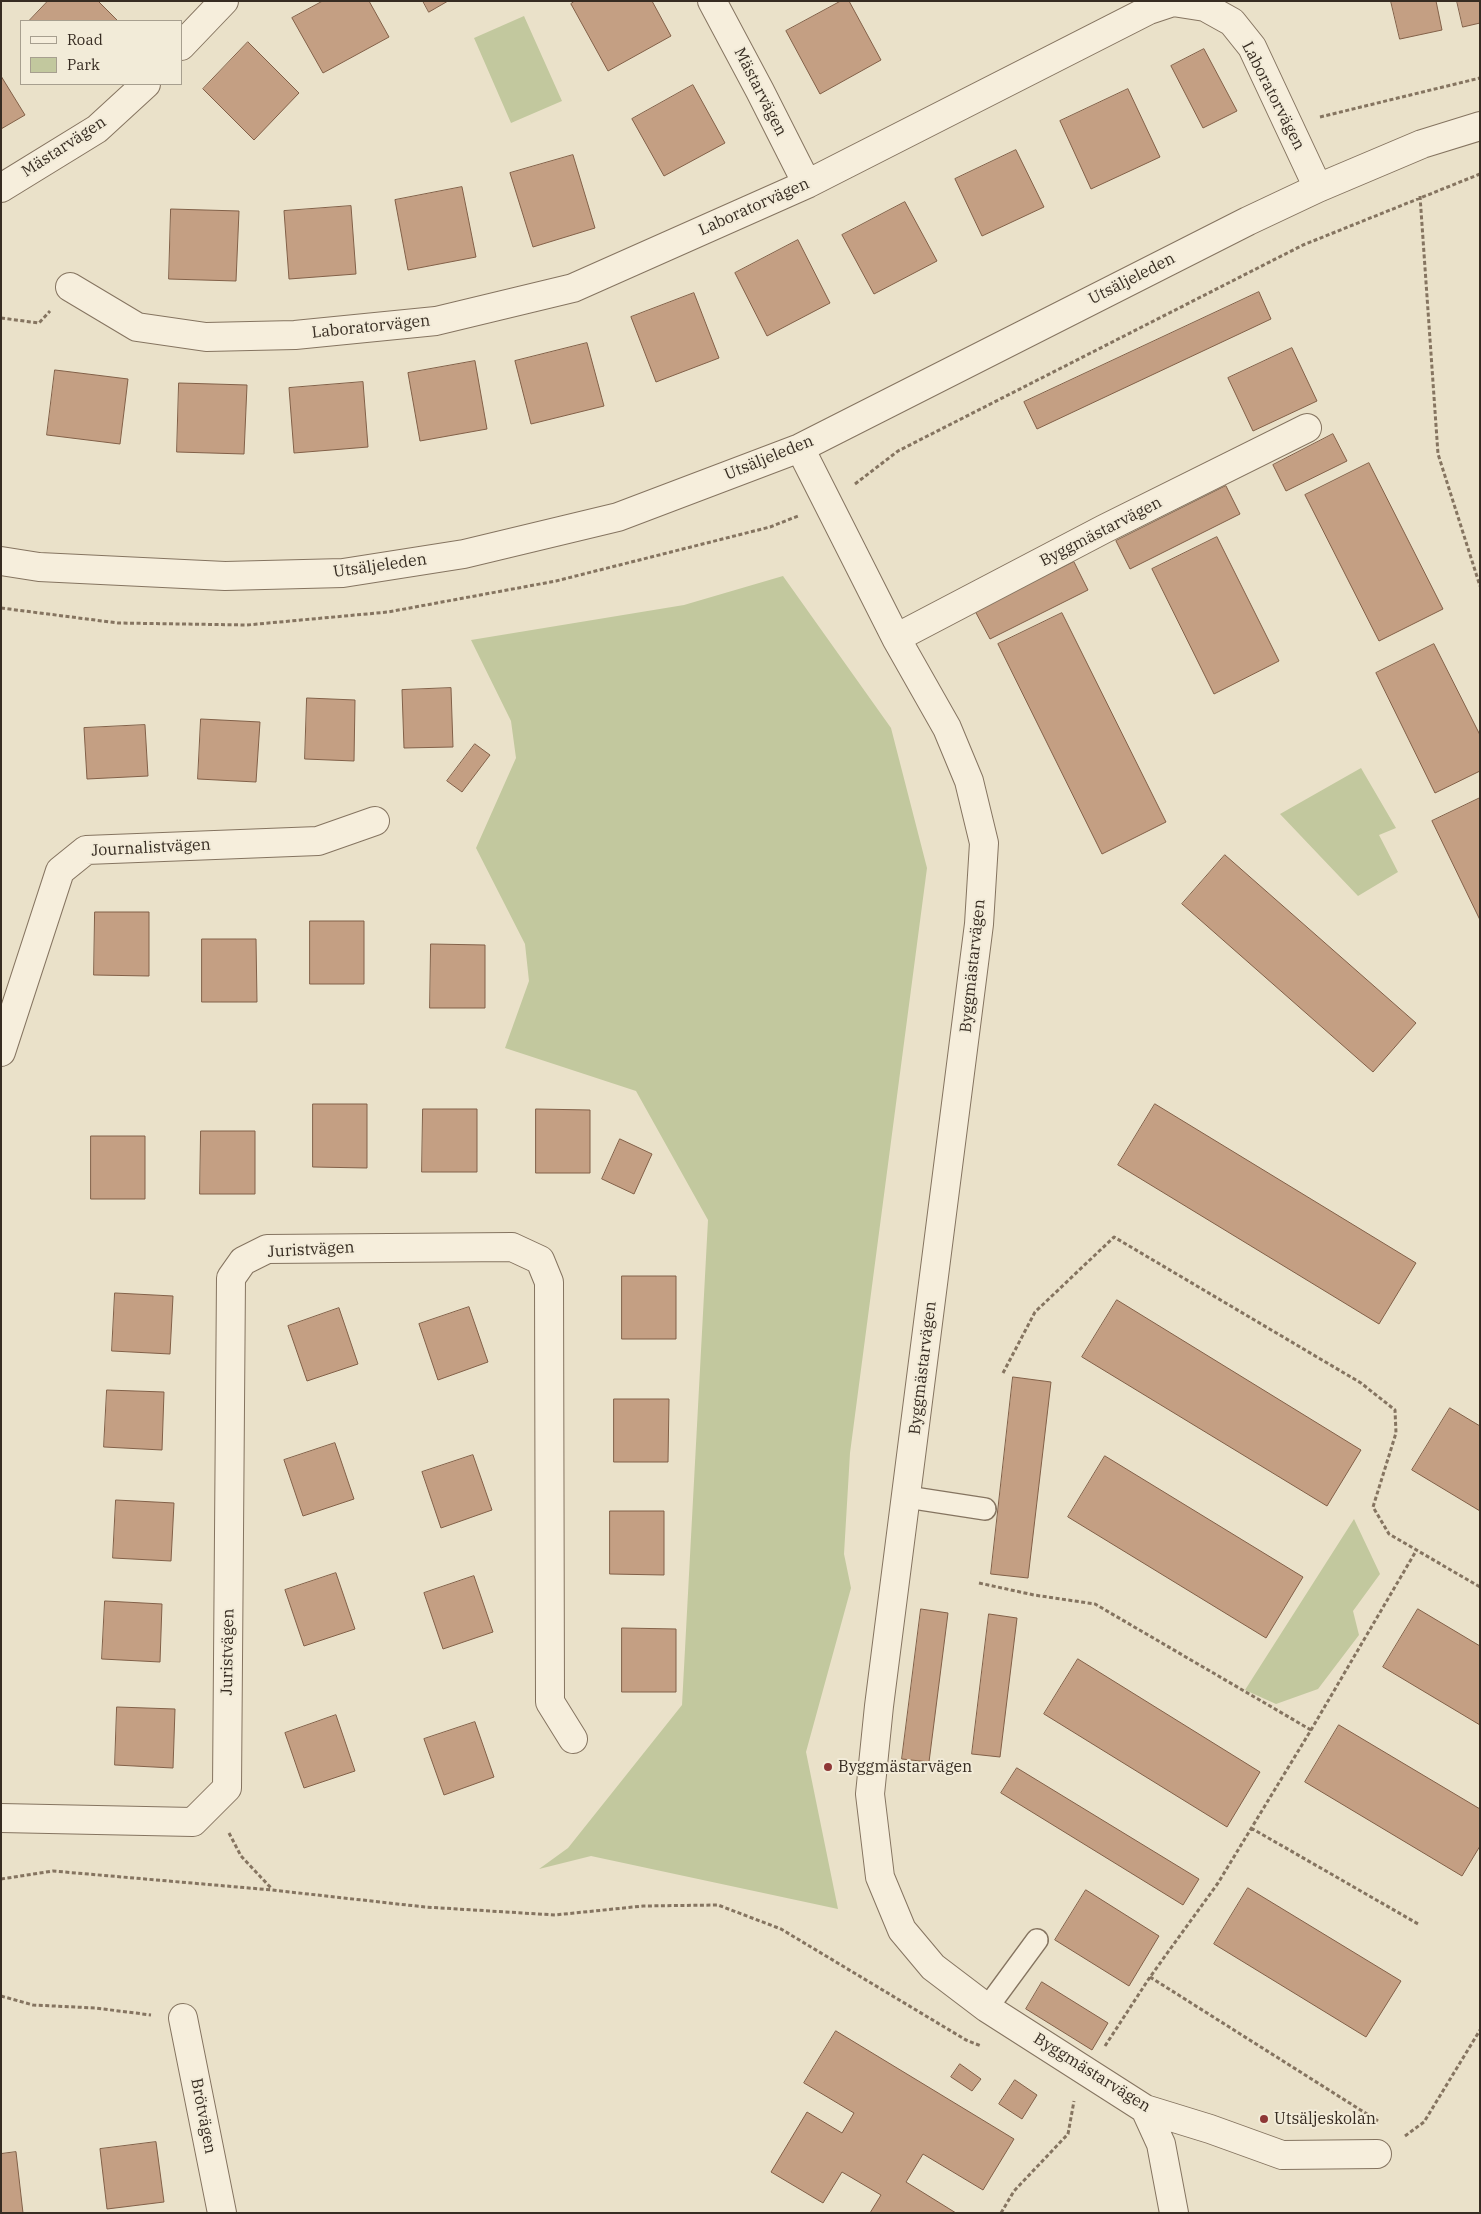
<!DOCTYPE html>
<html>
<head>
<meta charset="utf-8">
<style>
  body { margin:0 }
  #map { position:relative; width:1481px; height:2214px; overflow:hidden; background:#eae1c9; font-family:"IBM Plex Serif",serif }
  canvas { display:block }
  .frame { position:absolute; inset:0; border:2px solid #372c22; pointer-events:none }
  .legend { position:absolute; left:20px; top:20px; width:162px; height:65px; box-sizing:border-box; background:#f2ebd8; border:1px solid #a79f8f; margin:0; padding:6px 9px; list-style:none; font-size:15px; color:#372c22 }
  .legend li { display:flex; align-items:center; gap:10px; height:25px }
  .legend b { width:25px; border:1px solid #a79f8f }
</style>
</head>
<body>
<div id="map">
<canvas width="1481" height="2214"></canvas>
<div class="frame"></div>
<ul class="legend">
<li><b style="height:6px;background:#f6eedc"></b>Road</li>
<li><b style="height:14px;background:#c2c89e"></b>Park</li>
</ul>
</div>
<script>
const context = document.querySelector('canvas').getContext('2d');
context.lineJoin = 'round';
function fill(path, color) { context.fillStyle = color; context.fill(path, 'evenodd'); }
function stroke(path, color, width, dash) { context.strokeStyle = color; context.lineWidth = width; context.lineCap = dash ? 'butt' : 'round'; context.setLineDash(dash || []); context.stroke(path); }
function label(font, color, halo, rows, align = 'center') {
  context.font = font + ' "IBM Plex Serif",serif'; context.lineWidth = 4; context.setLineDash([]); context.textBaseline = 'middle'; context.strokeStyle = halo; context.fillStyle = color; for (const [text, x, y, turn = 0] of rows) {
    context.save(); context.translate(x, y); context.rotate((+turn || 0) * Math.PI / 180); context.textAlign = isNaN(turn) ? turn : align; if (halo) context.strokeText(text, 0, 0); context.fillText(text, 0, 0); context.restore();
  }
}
const green = new Path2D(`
  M524 16 562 101 511 123 474 38Z
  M783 576 891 728 927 868 850 1453 844 1554 851 1588 806 1752 838 1909 591 1856 539 1869 568 1848 682 1705 708 1220 636 1091 505 1048 529 981 525 944 476 848 516 758 511 721 471 640 684 605Z
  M1361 768 1396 828 1379 835 1398 872 1358 896 1280 814Z
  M1354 1519 1380 1574 1353 1611 1359 1635 1318 1689 1276 1704 1245 1690Z`);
const building = new Path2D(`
  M48 1H98L118 21H29Z
  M323 1H369L389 37 323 73 292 18Z
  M423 1H448L429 12Z
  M575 1H652L671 36 608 71 571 4Z
  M841 1H849L881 60 820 94 786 31Z
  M1391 1H1436L1442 30 1400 39Z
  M1457 1H1480V23L1463 27Z
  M248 42 299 93 254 140 203 89Z
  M1204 49 1237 111 1203 128 1171 66Z
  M1 76 25 115 1 129Z
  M693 85 725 143 664 176 632 119Z
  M1128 89 1160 157 1091 189 1060 121Z
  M1016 150 1044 207 982 236 955 179Z
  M573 155 595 228 533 247 510 173Z
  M462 187 476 257 408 270 395 200Z
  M905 202 937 261 874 294 842 235Z
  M351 206 356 274 289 279 284 211Z
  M171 209 239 211 236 281 169 279Z
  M798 240 830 303 767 336 735 273Z
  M1259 292 1271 319 1037 429 1024 402Z
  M694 293 719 358 656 382 631 317Z
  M587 343 604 406 531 424 515 361Z
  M1292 348 1317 401 1253 431 1228 378Z
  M475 361 487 429 420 441 408 373Z
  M55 370 128 379 120 444 47 435Z
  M363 382 368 447 294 453 289 388Z
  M179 383 247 385 244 454 177 452Z
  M1333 434 1347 461 1286 491 1273 465Z
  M1369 463 1443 609 1379 641 1305 495Z
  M1226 486 1240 514 1130 569 1116 541Z
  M1217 537 1279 661 1214 694 1152 569Z
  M1074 562 1088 590 990 639 975 611Z
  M1062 613 1166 822 1102 854 998 644Z
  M1434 644 1480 735V771L1435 793 1376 673Z
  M451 688 453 747 404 748 402 690Z
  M307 698 355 700 354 761 305 759Z
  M201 719 260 722 256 782 198 779Z
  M145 725 148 776 87 779 84 728Z
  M475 744 490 755 462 792 447 781Z
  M1480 798V920L1432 821Z
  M1225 855 1416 1023 1373 1072 1182 904Z
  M95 912H149V976L94 975Z
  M310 921H364V984H310Z
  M202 939H256L257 1002H202Z
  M431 944 485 945V1008H430Z
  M313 1104H367V1168L313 1167Z
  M1155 1104 1416 1263 1379 1324 1118 1165Z
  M423 1109H477V1172H422Z
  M536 1109 590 1110V1173H536Z
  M201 1131H255V1194H200Z
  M91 1136H145V1199H91Z
  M620 1139 652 1154 634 1194 602 1179Z
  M622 1276H676V1339H622Z
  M115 1293 173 1296 170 1354 112 1351Z
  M1117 1300 1361 1450 1327 1506 1082 1357Z
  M469 1307 488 1362 438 1380 419 1324Z
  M339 1308 358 1364 307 1381 288 1326Z
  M1013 1377 1051 1382 1028 1578 991 1574Z
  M107 1390 164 1392 162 1450 104 1447Z
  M614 1399H669L668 1462H614Z
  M1450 1408 1480 1426V1511L1412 1470Z
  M335 1443 354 1499 303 1516 284 1460Z
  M473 1455 492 1510 441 1528 422 1472Z
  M1105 1456 1303 1577 1266 1638 1068 1517Z
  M116 1500 174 1503 171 1561 113 1558Z
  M610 1511H664V1575L610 1574Z
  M336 1573 355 1629 304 1646 285 1590Z
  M474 1576 493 1632 443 1649 424 1593Z
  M105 1601 162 1604 160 1662 102 1659Z
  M921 1609 948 1613 929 1762 902 1759Z
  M1418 1609 1480 1646V1725L1383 1667Z
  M989 1614 1017 1618 1000 1757 972 1754Z
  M622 1628 676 1629V1692H622Z
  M1078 1659 1260 1772 1227 1827 1044 1714Z
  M117 1707 175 1709 173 1768 115 1765Z
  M336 1715 355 1771 304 1788 285 1733Z
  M475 1722 494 1777 444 1795 424 1739Z
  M1339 1725 1480 1809V1846L1462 1876 1305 1782Z
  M1017 1768 1199 1879 1183 1905 1001 1793Z
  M1248 1888 1401 1981 1366 2037 1214 1944Z
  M1086 1890 1159 1936 1129 1986 1055 1940Z
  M1042 1982 1108 2023 1092 2050 1026 2009Z
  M836 2031 1014 2139 983 2190 923 2154 906 2182 956 2213H870L881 2195 842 2172 823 2203 771 2172 807 2112 842 2133 854 2113 804 2083Z
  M960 2064 981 2079 972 2091 951 2077Z
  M1015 2080 1037 2095 1022 2119 999 2104Z
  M156 2142 164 2202 107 2209 100 2149Z
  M16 2152 23 2213H1V2154Z`);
const path = new Path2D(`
  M1320 117 1480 78
  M1420 196 1438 454 1480 586
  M1 318 39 323 50 311
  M855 484 898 451 1303 245 1480 174
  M1 608 118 623 247 625 388 612 556 581 770 527 798 516
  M1003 1373 1035 1312 1114 1237 1361 1383 1395 1410 1396 1433 1373 1507 1389 1534 1480 1587
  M979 1583 1034 1595 1095 1604 1311 1730
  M1251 1828 1420 1925
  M229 1833 241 1856 272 1889
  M1 1879 53 1871 272 1890 425 1907 555 1915 643 1906 718 1905 781 1929 966 2040 981 2046
  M1150 1977 1378 2121
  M1 1996 33 2005 95 2008 151 2015
  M1105 2046 1150 1977 1218 1883 1311 1730 1416 1551
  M1405 2136 1424 2122 1480 2030
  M1001 2213 1014 2191 1068 2134 1074 2101`);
const lane = new Path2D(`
  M907 1497 985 1509
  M987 2008 1037 1940`);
const street = new Path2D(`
  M712 1 760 91 807 184
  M181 46 224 1
  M1 188 97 129 146 84
  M70 287 137 327 206 337 295 335 436 321 573 288 807 184 1149 10 1173 2 1205 7 1232 22 1252 47 1318 188
  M800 448 896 638 947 728 969 781 984 843 979 924 879 1706 870 1794 880 1877 902 1930 933 1967 987 2008 1145 2109 1210 2129 1282 2155 1377 2154
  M1 561 39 567 225 576 343 573 464 554 618 517 800 448 1248 221 1318 188 1422 144 1480 126
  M896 638 1104 529 1307 428
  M1 1052 60 871 86 850 318 841 375 821
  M1 1818 193 1822 227 1788 231 1278 243 1261 267 1249 512 1247 540 1260 549 1282 550 1702 573 1739
  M183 2018 222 2213
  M1145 2109 1161 2144 1174 2213`);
const markers = [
  [828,1767,5,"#8e3736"],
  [1264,2119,5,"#8e3736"]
];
const streetNames = [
  ["Mästarvägen",760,92,63],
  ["Laboratorvägen",1273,96,63],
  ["Mästarvägen",64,147,-33],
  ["Laboratorvägen",754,207,-24],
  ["Utsäljeleden",1132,279,-27],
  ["Laboratorvägen",371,327,-6],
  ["Utsäljeleden",769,458,-22],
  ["Byggmästarvägen",1101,532,-27],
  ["Utsäljeleden",380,566,-8],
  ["Journalistvägen",151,848,-3],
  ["Byggmästarvägen",973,966,-84],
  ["Juristvägen",311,1250,-3],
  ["Byggmästarvägen",923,1368,-83],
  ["Juristvägen",228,1652,-89],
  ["Byggmästarvägen",1092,2073,32],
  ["Brötvägen",203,2116,79]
];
const poiNames = [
  ["Byggmästarvägen",838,1767],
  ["Utsäljeskolan",1274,2119]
];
fill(green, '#c2c89e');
fill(building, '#c49f83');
stroke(building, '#826048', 1);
stroke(lane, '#857460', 24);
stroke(street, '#857460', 30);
stroke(path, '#857460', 3, [4, 2.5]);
stroke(lane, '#f6eedc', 21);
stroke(street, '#f6eedc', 28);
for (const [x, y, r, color] of markers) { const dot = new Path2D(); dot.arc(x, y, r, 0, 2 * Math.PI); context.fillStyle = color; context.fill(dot); stroke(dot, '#f2ebd8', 2); }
label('16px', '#372c22', '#f2ebd8', streetNames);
label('16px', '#372c22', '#f2ebd8', poiNames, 'left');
</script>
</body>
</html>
